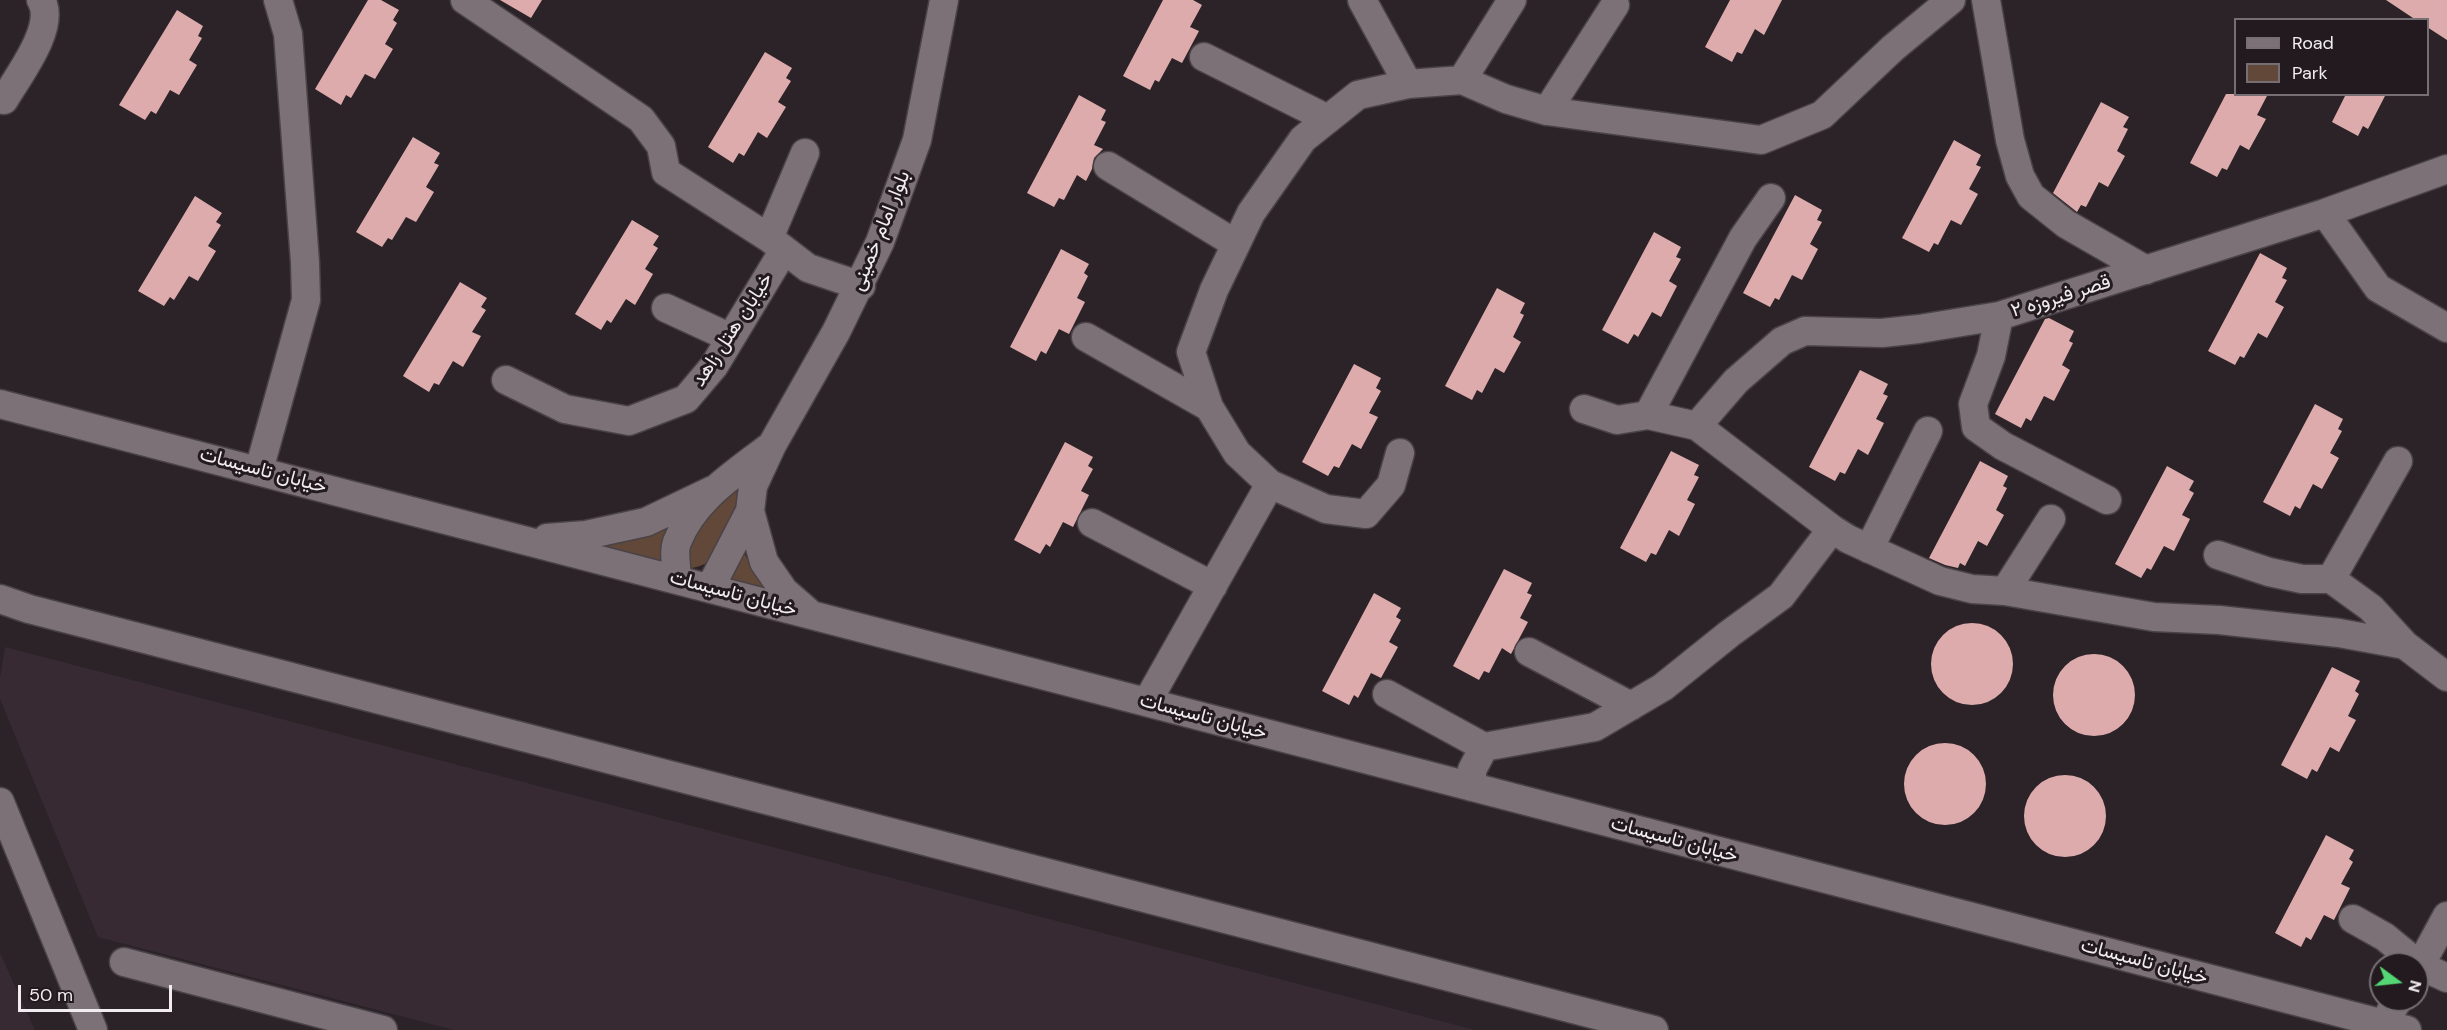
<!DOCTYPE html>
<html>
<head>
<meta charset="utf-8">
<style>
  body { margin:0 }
  #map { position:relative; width:2447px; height:1030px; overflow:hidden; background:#2b2328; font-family:"DM Sans",sans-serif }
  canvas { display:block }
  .legend { position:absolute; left:2234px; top:18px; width:195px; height:78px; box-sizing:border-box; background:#221a1e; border:2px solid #756e72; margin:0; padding:8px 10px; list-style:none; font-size:18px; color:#f1ecef }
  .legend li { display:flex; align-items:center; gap:12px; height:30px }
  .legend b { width:30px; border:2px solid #756e72 }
  .north { position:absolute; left:2369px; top:952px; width:60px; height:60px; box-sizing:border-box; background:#221a1e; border:2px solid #756e72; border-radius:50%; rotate:105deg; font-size:16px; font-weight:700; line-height:24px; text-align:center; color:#f1ecef }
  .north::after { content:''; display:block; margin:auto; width:21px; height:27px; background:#53d673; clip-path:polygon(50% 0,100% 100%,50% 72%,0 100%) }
  .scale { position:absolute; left:18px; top:985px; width:154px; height:27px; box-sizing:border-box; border:3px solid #f1ecef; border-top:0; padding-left:8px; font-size:18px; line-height:21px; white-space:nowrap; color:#f1ecef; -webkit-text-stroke:4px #221a1e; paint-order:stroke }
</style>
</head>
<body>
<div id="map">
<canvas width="2447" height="1030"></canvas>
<ul class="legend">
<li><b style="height:8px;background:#7b7177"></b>Road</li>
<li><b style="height:16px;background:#624839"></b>Park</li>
</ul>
<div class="north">N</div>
<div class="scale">50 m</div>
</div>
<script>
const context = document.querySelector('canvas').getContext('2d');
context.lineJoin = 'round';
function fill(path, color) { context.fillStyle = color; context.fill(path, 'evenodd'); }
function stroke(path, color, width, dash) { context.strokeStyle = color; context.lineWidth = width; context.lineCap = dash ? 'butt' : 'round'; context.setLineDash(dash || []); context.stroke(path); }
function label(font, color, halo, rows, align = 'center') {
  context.font = font + ' "DM Sans",Vazirmatn,sans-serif'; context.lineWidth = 6; context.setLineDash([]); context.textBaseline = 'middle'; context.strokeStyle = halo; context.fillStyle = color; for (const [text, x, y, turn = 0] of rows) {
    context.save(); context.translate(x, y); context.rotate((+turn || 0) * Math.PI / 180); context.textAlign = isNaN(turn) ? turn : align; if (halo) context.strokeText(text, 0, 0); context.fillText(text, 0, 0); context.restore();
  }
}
const built = new Path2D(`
  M5 647 1475 1030H454L98 937 0 699V678Z
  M0 953 35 1030H0Z`);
const green = new Path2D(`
  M747 465C740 488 730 542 713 558 707 564 701 566 692 568L685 561 687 543Z
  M683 513 668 563 577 542Z
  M741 546C752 570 759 581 781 596L723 581Z`);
const building = new Path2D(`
  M368 0H381L399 10 393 20 397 23 385 44 393 49 375 79 365 74 351 98 346 95 341 105 315 89Z
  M500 0H542L531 18Z
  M1163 0H1193L1202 5 1190 27 1199 31 1182 63 1172 58 1159 82 1155 80 1150 90 1123 76Z
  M1730 0H1782L1764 35 1755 29 1742 54 1737 52 1732 62 1705 47Z
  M2386 0H2447V40L2427 27V20H2416Z
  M177 10 203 26 198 36 202 38 189 60 197 65 179 95 170 90 156 114 151 111 145 120 119 105Z
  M765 52 792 68 786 78 791 81 778 102 786 107 767 138 758 132 744 156 739 153 733 163 708 147Z
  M2226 94H2268L2257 115 2266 119 2249 150 2240 145 2227 170 2222 168 2217 177 2190 163Z
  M2346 94H2386L2368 129 2363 126 2358 136 2332 122Z
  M1079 95 1106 110 1101 120 1106 122 1094 145 1103 149 1094 158 1092 169 1086 181 1077 175 1064 200 1059 198 1054 207 1027 193Z
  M2101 102 2129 117 2123 127 2128 129 2117 151 2125 156 2108 187 2099 182 2086 207 2081 205 2077 212 2053 193Z
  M413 137 440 153 434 163 439 165 426 187 434 192 416 222 406 217 392 240 388 238 382 247 356 232Z
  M1954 140 1981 155 1976 165 1981 167 1969 189 1978 194 1961 225 1951 220 1938 245 1934 243 1929 252 1902 238Z
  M1795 195 1822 210 1817 220 1822 222 1810 244 1818 249 1802 280 1792 275 1779 300 1775 298 1770 307 1743 293Z
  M195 196 222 213 216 222 221 225 208 246 216 251 198 281 189 276 174 300 170 297 164 306 138 291Z
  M632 220 659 236 653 245 658 248 645 269 653 274 635 305 626 299 611 323 607 320 601 330 575 314Z
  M1654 232 1681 247 1676 257 1681 259 1669 281 1677 286 1661 317 1652 312 1638 337 1634 334 1628 344 1602 330Z
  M1061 249 1089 264 1084 273 1088 276 1077 298 1085 302 1069 334 1059 329 1046 354 1041 351 1036 361 1010 347Z
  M2260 253 2287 268 2282 278 2287 280 2275 302 2284 307 2267 338 2258 333 2244 358 2240 356 2235 365 2208 351Z
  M460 282 487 298 481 307 486 310 472 332 481 336 463 367 453 361 439 385 434 383 429 392 403 376Z
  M1497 288 1525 303 1520 313 1524 315 1513 337 1521 342 1504 373 1495 368 1482 393 1477 390 1472 400 1445 386Z
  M2049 318 2074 331 2069 341 2073 343 2062 365 2070 370 2054 401 2044 396 2031 421 2026 418 2021 428 1995 414 2045 319Z
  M1354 364 1381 378 1376 388 1381 391 1369 413 1378 417 1361 449 1352 444 1339 468 1334 466 1328 476 1302 462Z
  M1860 370 1888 384 1883 394 1888 396 1876 419 1884 423 1868 455 1858 449 1845 474 1840 472 1835 481 1809 467Z
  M2315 404 2343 419 2338 429 2342 431 2330 453 2339 458 2322 489 2313 484 2300 509 2295 506 2290 516 2263 502Z
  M1065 442 1093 457 1088 466 1093 469 1081 491 1089 495 1073 527 1063 522 1050 547 1046 544 1040 554 1014 540Z
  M1671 451 1699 465 1694 475 1699 477 1687 500 1695 504 1679 536 1669 530 1656 555 1651 553 1646 562 1620 548Z
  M1980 461 2008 476 2003 486 2007 488 1996 510 2004 515 1987 546 1978 541 1965 566 1960 563 1958 568 1945 565 1929 558Z
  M2167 466 2194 481 2189 490 2194 493 2182 515 2190 519 2174 551 2164 546 2151 570 2147 568 2141 578 2115 564Z
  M1504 569 1532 583 1527 593 1532 595 1520 618 1528 622 1511 654 1502 648 1489 673 1484 671 1479 680 1453 666Z
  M1374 593 1401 608 1396 617 1401 620 1389 642 1398 647 1381 678 1371 673 1358 698 1354 695 1349 705 1322 691Z
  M1931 664a41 41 0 1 1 82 0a41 41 0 1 1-82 0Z
  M2053 695a41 41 0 1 1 82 0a41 41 0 1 1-82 0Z
  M2332 667 2360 681 2355 691 2359 694 2348 716 2356 720 2339 752 2330 747 2317 772 2312 769 2307 779 2281 765Z
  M1904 784a41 41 0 1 1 82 0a41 41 0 1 1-82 0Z
  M2024 816a41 41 0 1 1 82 0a41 41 0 1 1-82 0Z
  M2326 835 2354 850 2349 859 2353 862 2341 884 2350 888 2334 920 2324 915 2311 940 2306 937 2301 947 2275 933Z`);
const minor = new Path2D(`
  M465 0 641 119 661 146 666 172 769 238 808 268 861 286
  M1362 0 1408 84
  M1986 0 2010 140 2020 176 2031 196 2066 224 2146 270
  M1615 5 1547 111 1761 140 1822 115 1893 48 1951 0
  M1204 57 1328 119
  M1462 80 1512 0
  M4 100C18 76 57 26 41 0
  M1108 166 1236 244
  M2325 213 2378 288 2447 328
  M769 238 805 153
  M666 308 731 338
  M1999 316 1991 356 1973 404 1976 427 2003 446 2107 500
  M1086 337 1209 407
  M506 380 565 409 629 421 686 399 714 366 784 250
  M0 404 2407 1030
  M1584 409 1617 420 1648 415 1697 426 1832 529
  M1648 415 1743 238 1771 198
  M1697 426 1736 381 1782 341 1805 331 1882 333 1919 329 1999 316 2325 213 2447 169
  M1400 453 1391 485 1366 514 1326 509 1270 484 1237 453 1209 407 1191 352 1214 290 1251 213 1303 139 1358 95 1408 84 1462 80 1506 99 1547 111
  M259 470 306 300 305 262 288 34 278 0
  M1092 523 1213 586
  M547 538 586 535 646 522 713 490
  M1869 549 1928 431
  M2218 555 2269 572 2302 579H2331L2371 608 2405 645 2447 677
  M677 579C677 569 673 552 677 542 694 499 733 475 768 448
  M2331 579 2398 461
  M710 588 750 511
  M2005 591 2154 617 2219 620 2339 633 2405 645
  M0 599 29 609 1654 1030
  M807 611 784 591 764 562 750 511 753 486 772 445 836 332 880 242 917 140 944 0
  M1529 652 1631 706
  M1387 694 1484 747
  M1147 702 1270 484
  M1472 787V770L1484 747 1595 727 1663 687 1729 634 1781 596 1832 529 1848 539 1940 581 1972 589 2005 591 2051 519
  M0 802 93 1030
  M2353 919 2385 937 2419 965
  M2428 951 2447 916
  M124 962 383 1030
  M2417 968 2419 965 2447 978
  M2383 1024 2398 1000`);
const streetNames = [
  ["بلوار امام خمینی",881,231,-68],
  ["قصر فیروزه ۲",2061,297,-17],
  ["خیابان هتل زاهد",733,330,-57],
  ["خیابان تاسیسات",263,471,15],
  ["خیابان تاسیسات",733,594,15],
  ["خیابان تاسیسات",1203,717,15],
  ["خیابان تاسیسات",1674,840,15],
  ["خیابان تاسیسات",2144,962,15]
];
fill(built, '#382a32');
fill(green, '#624839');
fill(building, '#deabac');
stroke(minor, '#494246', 31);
stroke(minor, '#7b7177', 28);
label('20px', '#f1ecef', '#221a1e', streetNames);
</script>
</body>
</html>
